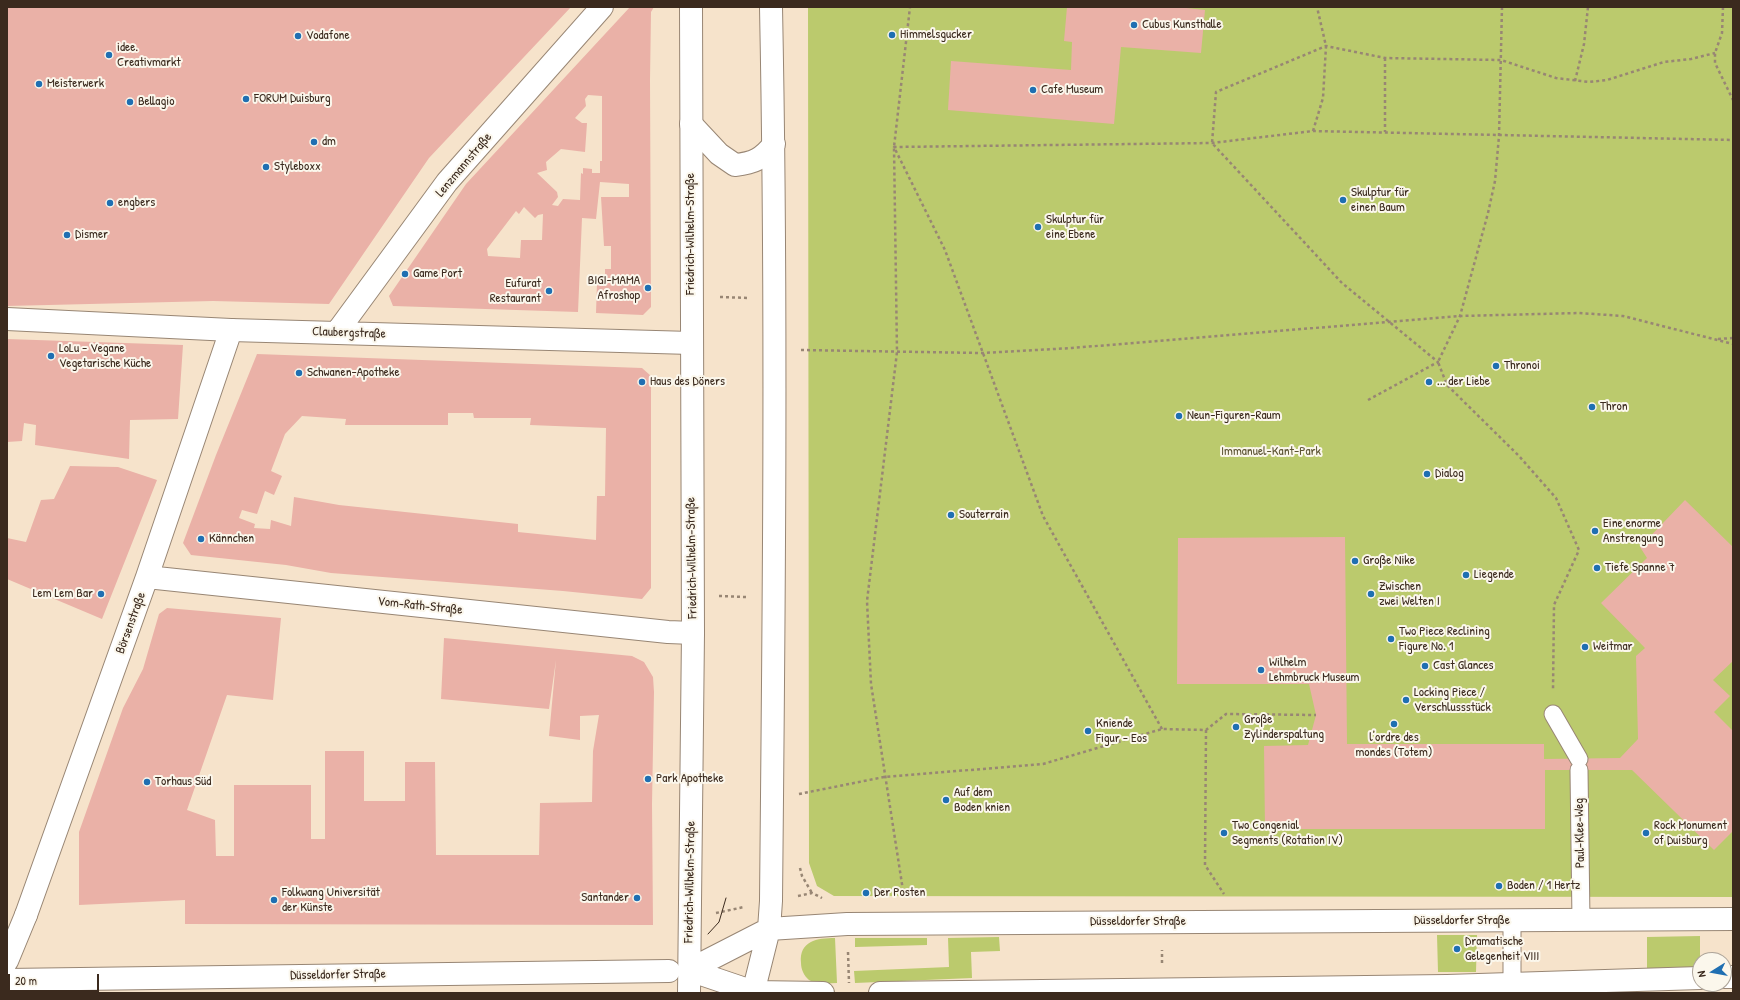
<!DOCTYPE html>
<html>
<head>
<meta charset="utf-8">
<style>
  body { margin:0 }
  #map { position:relative; width:1740px; height:1000px; overflow:hidden; background:#f6e3cb; font-family:"Patrick Hand",sans-serif }
  canvas { display:block }
  .frame { position:absolute; inset:0; border:8px solid #3b2a1e; pointer-events:none }
  .north { position:absolute; left:1692px; top:952px; width:40px; height:40px; box-sizing:border-box; background:#fbf7ec; border:1px solid #aea59a; border-radius:50%; rotate:259deg; font-size:11px; font-weight:700; line-height:16px; text-align:center; color:#3b2a1e }
  .north::after { content:''; display:block; margin:auto; width:14px; height:18px; background:#1f6fb2; clip-path:polygon(50% 0,100% 100%,50% 72%,0 100%) }
  .scale { position:absolute; left:8px; top:974px; width:91px; height:18px; box-sizing:border-box; border:2px solid #3b2a1e; border-top:0; padding-left:5px; font-size:12px; line-height:14px; white-space:nowrap; color:#3b2a1e; -webkit-text-stroke:3px #fbf7ec; paint-order:stroke }
</style>
</head>
<body>
<div id="map">
<canvas width="1740" height="1000"></canvas>
<div class="frame"></div>
<div class="north">N</div>
<div class="scale">20 m</div>
</div>
<script>
const context = document.querySelector('canvas').getContext('2d');
context.lineJoin = 'round';
function fill(path, color) { context.fillStyle = color; context.fill(path, 'evenodd'); }
function stroke(path, color, width, dash) { context.strokeStyle = color; context.lineWidth = width; context.lineCap = dash ? 'butt' : 'round'; context.setLineDash(dash || []); context.stroke(path); }
function label(font, color, halo, rows, align = 'center') {
  context.font = font + ' "Patrick Hand",sans-serif'; context.lineWidth = 4; context.setLineDash([]); context.textBaseline = 'middle'; context.strokeStyle = halo; context.fillStyle = color; for (const [text, x, y, turn = 0] of rows) {
    context.save(); context.translate(x, y); context.rotate((+turn || 0) * Math.PI / 180); context.textAlign = isNaN(turn) ? turn : align; if (halo) context.strokeText(text, 0, 0); context.fillText(text, 0, 0); context.restore();
  }
}
const green = new Path2D(`
  M808 7H1733V897L834 896 817 886 809 863Z
  M1437 935H1477L1476 972H1438Z
  M1700 936V968L1647 969V937Z
  M999 937 1000 951 971 952 972 978 855 983 854 971 949 967 948 938Z
  M835 938 837 983C828 983 817 985 809 980 804 976 801 969 801 963 799 941 817 938 835 938Z
  M855 938H927V945L855 947Z`);
const building = new Path2D(`
  M7 7H571L429 158 329 304 213 301 7 306Z
  M630 7H654L651 12 650 80 651 307 643 315 596 313 597 283H605V269H611V246H604L601 197H629V184L600 182 596 219 582 218 578 312 393 306 389 296 466 184ZM588 95 602 96V161H600V173H592V169L583 168V174L581 173 580 200 563 199 558 206 552 205 558 197 557 192 537 173 547 170 546 162 561 149 585 152 587 123H582L575 118 586 106 585 99ZM524 207 535 218 538 215 543 214 542 240H521L520 258 488 256 487 249 516 211 519 214Z
  M1067 7H1177L1205 10 1201 53 1121 47 1114 124 948 110 951 61 1071 70 1072 42 1064 41Z
  M7 339 183 345 178 419 130 420 129 459 35 445 36 425 24 423 22 441 7 442Z
  M257 354 642 368 651 376V588L642 599 563 591 331 573 286 565 191 555 183 543 216 455ZM448 413H473L474 418H531L530 425 606 428 605 496H597L596 540 518 532V524L339 505 294 497 291 526 271 520 270 529 254 528 255 524 239 518 242 510 257 514 265 491 274 495 282 476 271 471 285 434 302 416 346 419 345 425H448Z
  M70 466 118 467 157 480 102 619 7 579V538L26 542 41 500 54 499Z
  M1685 500 1733 547V661L1713 680 1730 696 1714 712 1733 731V831L1714 850 1632 770H1545V829H1265L1264 746 1308 745 1316 715 1309 684H1177L1178 538 1345 537 1347 744H1544V759L1620 758 1638 739 1636 656 1645 648 1601 603 1647 558 1640 547Z
  M167 608 281 618 273 700 227 695 187 810 215 820 216 856H234V785H311V839H325V751H364V801H405V762H435L436 855H539L540 803 592 802 593 751 599 715 580 716V740L549 736 556 660 549 709 441 699 444 638 632 656 644 662 653 677 654 692 652 804 653 925 185 924V900L79 905V832L123 708 143 669 159 614Z`);
const path = new Path2D(`
  M1502 7 1499 136 1495 181 1488 213 1460 316 1438 362 1447 385 1519 456 1556 498 1579 550 1554 605 1553 691
  M1723 7 1722 33 1715 53V63L1733 100
  M1385 58V132
  M1575 81 1584 44 1588 7
  M1313 131 1323 98 1326 46 1317 7
  M720 297 749 298
  M1718 339 1733 338
  M801 350 982 353 1072 348 1460 316 1579 313 1623 316 1733 344
  M1368 400 1438 362 1342 283 1212 143 1216 92 1326 46 1385 58 1501 60 1556 78 1589 82 1607 80 1664 62 1691 59 1715 53
  M719 596 746 597
  M1162 729 1043 516 945 250 894 147 1212 143 1313 131 1733 140
  M1206 730 1205 865 1224 894
  M799 794 884 777 1043 764 1162 729 1206 730 1226 714 1316 715
  M800 868 802 876 812 893
  M798 896 812 893 822 898
  M904 897 871 684 867 601 897 352 894 147 910 7
  M716 913 744 907
  M848 952 849 983
  M1162 963V950`);
const service = new Path2D(`
  M1553 714 1579 759
  M1579 770 1581 921
  M1512 983V921`);
const pedestrian = new Path2D(`
  M7 319 231 330
  M7 961 26 915
  M7 980 669 971`);
const minor = new Path2D(`
  M691 124 719 154 735 165C754 163 762 159 774 144
  M337 332 447 182 602 7
  M147 577 668 632 693 633
  M26 915 147 577 231 330 691 343`);
const secondary = new Path2D(`
  M689 970 769 929 847 924 1733 919
  M689 970 754 992 823 993
  M1724 977H1733
  M689 993 693 633 691 7
  M753 993 769 929 771 901C774 603 777 305 771 7
  M880 993 1447 986 1700 978`);
const tram = new Path2D(`
  M708 934 719 922 726 898`);
const markers = [
  [1134,25,4,"#1f6fb2"],
  [892,35,4,"#1f6fb2"],
  [298,36,4,"#1f6fb2"],
  [109,55,4,"#1f6fb2"],
  [39,84,4,"#1f6fb2"],
  [1033,90,4,"#1f6fb2"],
  [246,99,4,"#1f6fb2"],
  [130,102,4,"#1f6fb2"],
  [314,142,4,"#1f6fb2"],
  [266,167,4,"#1f6fb2"],
  [1343,200,4,"#1f6fb2"],
  [110,203,4,"#1f6fb2"],
  [1038,227,4,"#1f6fb2"],
  [67,235,4,"#1f6fb2"],
  [405,274,4,"#1f6fb2"],
  [648,288,4,"#1f6fb2"],
  [549,291,4,"#1f6fb2"],
  [51,356,4,"#1f6fb2"],
  [1496,366,4,"#1f6fb2"],
  [299,373,4,"#1f6fb2"],
  [642,382,4,"#1f6fb2"],
  [1429,382,4,"#1f6fb2"],
  [1592,407,4,"#1f6fb2"],
  [1179,416,4,"#1f6fb2"],
  [1427,474,4,"#1f6fb2"],
  [951,515,4,"#1f6fb2"],
  [1595,531,4,"#1f6fb2"],
  [201,539,4,"#1f6fb2"],
  [1355,561,4,"#1f6fb2"],
  [1597,568,4,"#1f6fb2"],
  [1466,575,4,"#1f6fb2"],
  [101,594,4,"#1f6fb2"],
  [1371,594,4,"#1f6fb2"],
  [1391,639,4,"#1f6fb2"],
  [1585,647,4,"#1f6fb2"],
  [1425,666,4,"#1f6fb2"],
  [1261,670,4,"#1f6fb2"],
  [1406,700,4,"#1f6fb2"],
  [1394,724,4,"#1f6fb2"],
  [1236,727,4,"#1f6fb2"],
  [1088,731,4,"#1f6fb2"],
  [648,779,4,"#1f6fb2"],
  [147,782,4,"#1f6fb2"],
  [946,800,4,"#1f6fb2"],
  [1224,833,4,"#1f6fb2"],
  [1646,833,4,"#1f6fb2"],
  [1499,886,4,"#1f6fb2"],
  [866,893,4,"#1f6fb2"],
  [637,898,4,"#1f6fb2"],
  [274,900,4,"#1f6fb2"],
  [1457,949,4,"#1f6fb2"]
];
const poiNames = [
  ["Cubus Kunsthalle",1142,25],
  ["Himmelsgucker",900,35],
  ["Vodafone",306,36],
  ["idee.",117,48],
  ["Creativmarkt",117,63],
  ["Meisterwerk",47,84],
  ["Cafe Museum",1041,90],
  ["FORUM Duisburg",254,99],
  ["Bellagio",138,102],
  ["dm",322,142],
  ["Styleboxx",274,167],
  ["Skulptur für",1351,193],
  ["einen Baum",1351,208],
  ["engbers",118,203],
  ["Skulptur für",1046,220],
  ["eine Ebene",1046,235],
  ["Dismer",75,235],
  ["Game Port",413,274],
  ["BIGI-MAMA",640,281,"right"],
  ["Afroshop",640,296,"right"],
  ["Eufurat",541,284,"right"],
  ["Restaurant",541,299,"right"],
  ["LoLu - Vegane",59,349],
  ["Vegetarische Küche",59,364],
  ["Thronoi",1504,366],
  ["Schwanen-Apotheke",307,373],
  ["Haus des Döners",650,382],
  ["... der Liebe",1437,382],
  ["Thron",1600,407],
  ["Neun-Figuren-Raum",1187,416],
  ["Dialog",1435,474],
  ["Souterrain",959,515],
  ["Eine enorme",1603,524],
  ["Anstrengung",1603,539],
  ["Kännchen",209,539],
  ["Große Nike",1363,561],
  ["Tiefe Spanne 7",1605,568],
  ["Liegende",1474,575],
  ["Zwischen",1379,587],
  ["zwei Welten I",1379,602],
  ["Lem Lem Bar",93,594,"right"],
  ["Two Piece Reclining",1399,632],
  ["Figure No. 1",1399,647],
  ["Weitmar",1593,647],
  ["Wilhelm",1269,663],
  ["Lehmbruck Museum",1269,678],
  ["Cast Glances",1433,666],
  ["Locking Piece /",1414,693],
  ["Verschlussstück",1414,708],
  ["Große",1244,720],
  ["Zylinderspaltung",1244,735],
  ["Kniende",1096,724],
  ["Figur - Eos",1096,739],
  ["l'ordre des",1394,738,"center"],
  ["mondes (Totem)",1394,753,"center"],
  ["Park Apotheke",656,779],
  ["Torhaus Süd",155,782],
  ["Auf dem",954,793],
  ["Boden knien",954,808],
  ["Two Congenial",1232,826],
  ["Segments (Rotation IV)",1232,841],
  ["Rock Monument",1654,826],
  ["of Duisburg",1654,841],
  ["Boden / 1 Hertz",1507,886],
  ["Folkwang Universität",282,893],
  ["der Künste",282,908],
  ["Der Posten",874,893],
  ["Santander",629,898,"right"],
  ["Dramatische",1465,942],
  ["Gelegenheit VIII",1465,957]
];
const streetNames = [
  ["Lenzmannstraße",464,165,-50],
  ["Friedrich-Wilhelm-Straße",691,234,-90],
  ["Claubergstraße",349,333,2],
  ["Friedrich-Wilhelm-Straße",692,558,-91],
  ["Vom-Rath-Straße",420,606,6],
  ["Börsenstraße",131,623,-70],
  ["Paul-Klee-Weg",1580,833,-91],
  ["Friedrich-Wilhelm-Straße",690,882,-89],
  ["Düsseldorfer Straße",1462,921],
  ["Düsseldorfer Straße",1138,922],
  ["Düsseldorfer Straße",338,975,-1]
];
const parkNames = [
  ["Immanuel-Kant-Park",1271,452]
];
fill(green, '#bbca6d');
fill(building, '#eab1a7');
stroke(service, '#988674', 19);
stroke(pedestrian, '#988674', 24);
stroke(minor, '#988674', 24);
stroke(secondary, '#988674', 24);
stroke(path, '#988674', 2.5, [3, 3]);
stroke(service, '#fff', 17);
stroke(pedestrian, '#fff', 22);
stroke(minor, '#fff', 22);
stroke(secondary, '#fff', 22);
stroke(tram, '#3b2a1e', 1);
for (const [x, y, r, color] of markers) { const dot = new Path2D(); dot.arc(x, y, r, 0, 2 * Math.PI); context.fillStyle = color; context.fill(dot); stroke(dot, '#fbf7ec', 1.5); }
label('13px', '#3b2a1e', '#fbf7ec', poiNames, 'left');
label('13px', '#3b2a1e', '#fbf7ec', streetNames);
label('13px', '#5b5232', '#fbf7ec', parkNames);
</script>
</body>
</html>
